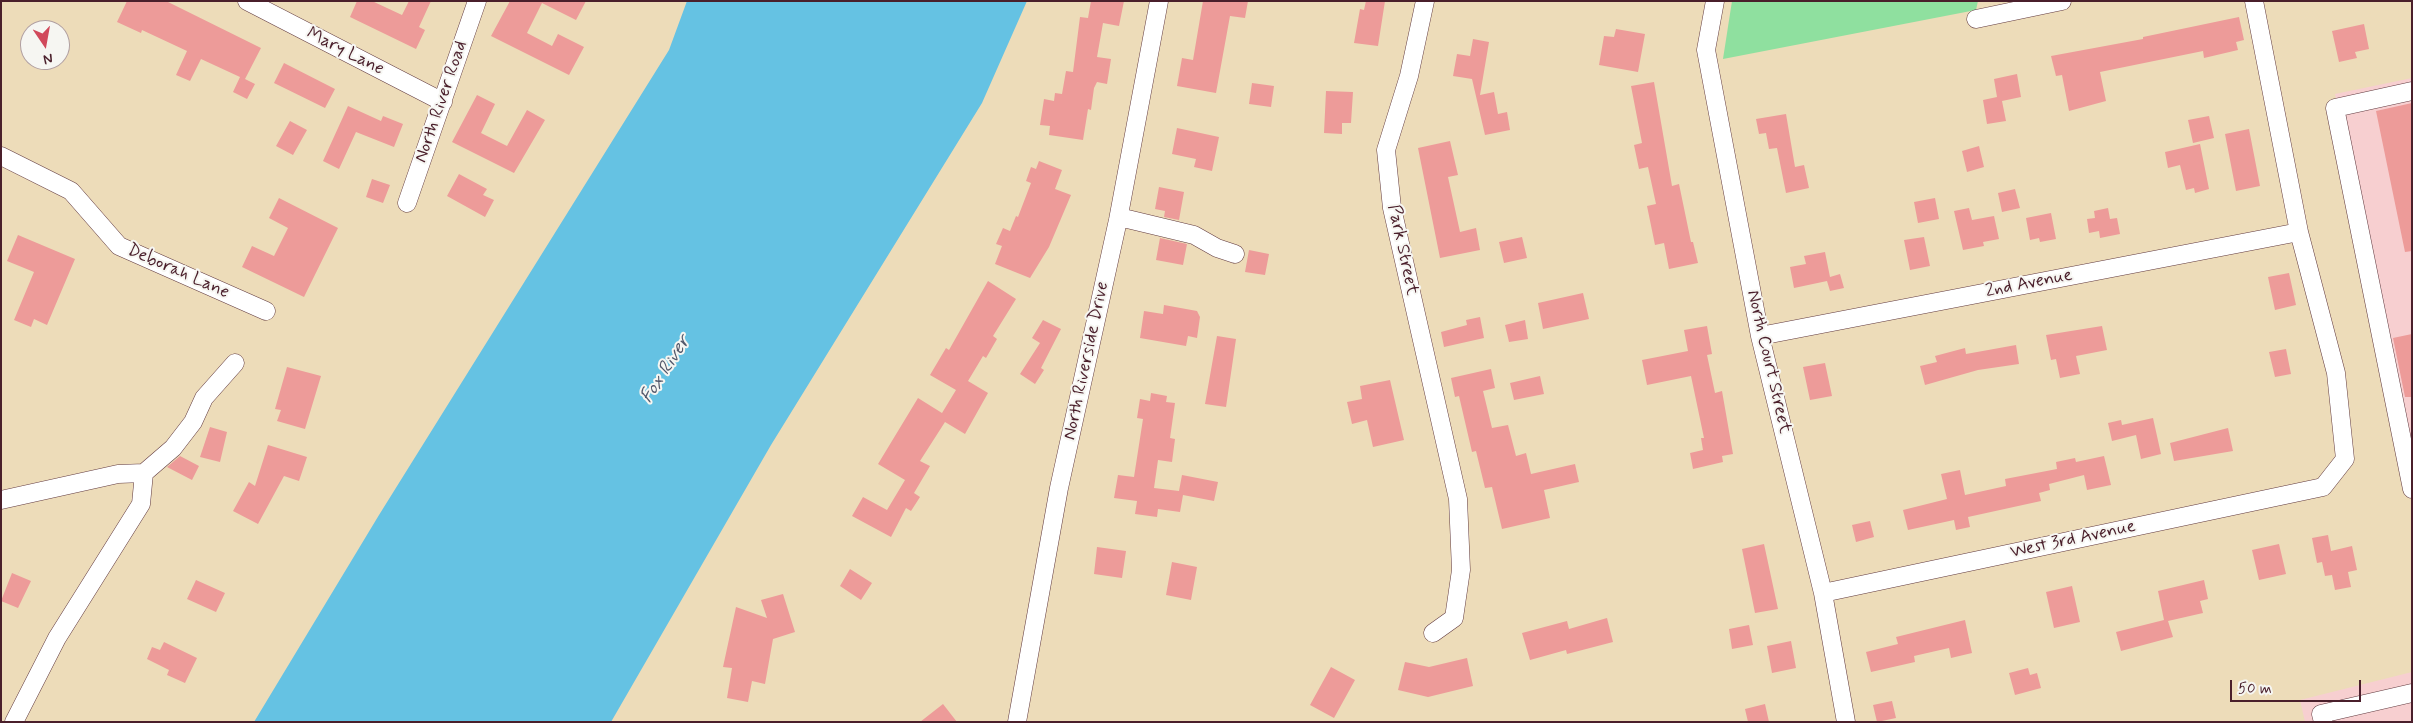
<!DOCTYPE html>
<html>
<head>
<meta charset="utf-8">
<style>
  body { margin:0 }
  #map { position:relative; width:2413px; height:723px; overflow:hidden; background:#eddcb9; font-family:Mynerve,sans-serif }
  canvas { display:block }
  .frame { position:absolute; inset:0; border:2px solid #4a1f2b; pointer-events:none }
  .north { position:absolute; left:20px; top:20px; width:50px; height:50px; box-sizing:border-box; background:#f6f6f2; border:1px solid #b1a0a2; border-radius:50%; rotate:168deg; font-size:14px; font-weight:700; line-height:20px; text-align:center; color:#4a1f2b }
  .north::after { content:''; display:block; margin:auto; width:18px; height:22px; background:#d1495b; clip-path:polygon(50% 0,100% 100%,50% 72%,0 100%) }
  .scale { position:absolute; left:2230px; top:680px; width:131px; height:22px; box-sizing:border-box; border:2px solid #4a1f2b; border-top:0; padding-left:6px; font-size:15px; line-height:18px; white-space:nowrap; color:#4a1f2b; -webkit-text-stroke:4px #f6f6f2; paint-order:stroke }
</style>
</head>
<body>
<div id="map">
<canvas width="2413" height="723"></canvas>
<div class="frame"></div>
<div class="north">N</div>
<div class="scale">50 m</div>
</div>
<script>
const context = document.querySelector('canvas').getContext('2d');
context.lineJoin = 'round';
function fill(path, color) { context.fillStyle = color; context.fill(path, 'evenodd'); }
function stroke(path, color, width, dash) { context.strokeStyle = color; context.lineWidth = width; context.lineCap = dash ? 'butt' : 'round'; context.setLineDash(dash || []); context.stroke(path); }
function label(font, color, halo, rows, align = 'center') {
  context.font = font + ' Mynerve,sans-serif'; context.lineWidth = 4; context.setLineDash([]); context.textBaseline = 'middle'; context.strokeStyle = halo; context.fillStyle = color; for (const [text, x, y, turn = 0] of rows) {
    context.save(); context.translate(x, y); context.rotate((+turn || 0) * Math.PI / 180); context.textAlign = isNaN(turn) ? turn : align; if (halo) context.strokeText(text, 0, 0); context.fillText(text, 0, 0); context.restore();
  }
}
const built = new Path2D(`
  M2412 78V498L2335 94Z
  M2412 672V722H2305L2300 700Z`);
const green = new Path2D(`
  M1732 1H1978L1976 10 1723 59Z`);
const water = new Path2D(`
  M687 1H1027L982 103 771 445 611 722H254L379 515 669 50Z`);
const building = new Path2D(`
  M127 1H166L261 48 245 79 255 84 247 99 233 92 240 77 201 59 190 81 176 75 187 51 142 30 141 33 117 22Z
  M357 1H372L402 15 409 1H431L419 27 425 30 416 49 350 17Z
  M510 1H586L576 20 542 3 527 33 552 46 558 34 584 47 569 75 491 36Z
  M1091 1H1124L1119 26 1103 23 1097 57 1111 59 1107 84 1097 82 1094 88 1091 110 1088 109 1083 140 1049 135 1050 126 1040 125 1044 99 1054 101 1055 93 1062 94 1066 71 1073 72 1080 17 1088 18Z
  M1203 1H1248L1245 18 1230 16 1216 93 1177 86 1182 58 1193 60Z
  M1366 1H1385L1378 46 1354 43 1360 9 1364 10Z
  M2239 17 2244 40 2236 42 2238 50 2204 58 2203 51 2100 72 2106 101 2069 111 2062 75 2056 76 2051 56 2143 39V37Z
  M2364 24 2369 49 2355 52 2357 58 2339 62 2332 31Z
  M1616 29 1645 34 1638 72 1599 65 1604 36 1614 37Z
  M1473 39 1489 42 1480 95 1494 92 1498 114 1507 112 1510 130 1485 135 1472 79 1453 76 1457 54 1470 56Z
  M284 63 335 89 325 108 274 83Z
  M2017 74 2021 97 2002 101 2006 121 1987 124 1983 100 1997 97 1994 79Z
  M1654 82 1672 186 1679 184 1691 242H1693L1698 263 1669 269 1664 243 1655 245 1647 206 1656 204 1648 167 1639 169 1634 145 1642 143 1631 86Z
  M1252 83 1274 86 1271 107 1249 104Z
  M1326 91 1353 92 1351 123H1342V134L1324 133Z
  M477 95 495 104 481 133 507 146 527 110 545 120 514 173 452 142Z
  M2412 103V251L2405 252 2376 111Z
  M348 106 381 121 383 116 403 124 394 147 356 132 339 169 323 161Z
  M1786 114 1795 167 1804 165 1809 188 1786 193 1777 148 1769 149 1766 133 1759 134 1756 119Z
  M2209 116 2214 138 2193 143 2188 120Z
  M290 121 307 130 293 155 276 146Z
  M1177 128 1219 137 1212 171 1194 167 1196 159 1172 154Z
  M2249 129 2260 186 2236 191 2225 134Z
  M1450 141 1458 175 1448 177 1460 232 1476 228 1480 250 1440 258 1418 148Z
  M2200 144 2209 189 2195 193 2194 188 2186 190 2180 165 2168 168 2165 152Z
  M1979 146 1984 167 1967 172 1962 151Z
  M1039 161 1062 170 1055 189 1071 195 1049 247 1030 278 995 264 1002 246 996 244 1003 228 1010 231 1016 216 1018 217 1031 183 1026 181 1031 167 1036 169Z
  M459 174 487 189 483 195 494 200 485 217 447 196Z
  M372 179 390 185 383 203 366 197Z
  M1159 187 1184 192 1179 220 1164 217 1165 211 1155 209Z
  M2015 189 2020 208 2002 212 1998 193Z
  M279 198 338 228 304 297 242 267 252 246 274 256 288 228 269 218Z
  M1935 198 1939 219 1918 223 1914 202Z
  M1969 208 1972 220 1994 216 1999 239 1983 242 1984 246 1963 250 1954 211Z
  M2108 208 2110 219 2117 218 2120 234 2100 238 2099 231 2089 233 2087 219 2095 218 2094 211Z
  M2051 213 2056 239 2040 242 2039 238 2030 240 2026 218Z
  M18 235 75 259 47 325 34 319 31 327 14 320 34 272 7 261Z
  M1522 237 1527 258 1504 263 1499 242Z
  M1924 237 1930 266 1910 270 1904 240Z
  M1160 238 1187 244 1183 265 1156 260Z
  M1249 250 1269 254 1265 275 1245 272Z
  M1825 252 1830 277 1840 274 1844 288 1830 291 1827 281 1794 288 1790 267 1806 264 1804 256Z
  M2289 273 2296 305 2275 310 2268 277Z
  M988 281 1016 299 993 336 997 339 986 358 983 356 968 381 988 393 965 434 945 422 920 461 930 466 914 493 920 497 911 511 906 508 891 537 852 516 863 497 887 510 905 480 878 464 918 398 942 413 956 390 930 375 946 348 949 350Z
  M1583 293 1589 319 1543 329 1538 303Z
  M1164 305 1197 311 1200 317 1197 338 1188 336 1186 346 1140 338 1144 311 1163 314Z
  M1480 317 1484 338 1444 347 1441 332 1467 325 1466 320Z
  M1043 320 1061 329 1041 368 1044 370 1035 384 1020 374 1040 343 1032 338Z
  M1525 320 1528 339 1509 342 1505 325Z
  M1707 326 1712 354 1707 355 1715 393 1722 391 1733 454 1722 456 1723 462 1693 469 1690 453 1703 450 1701 438H1704L1691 376 1647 385 1642 360 1688 351 1684 330Z
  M2102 326 2107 350 2076 356 2080 374 2060 378 2056 359 2051 360 2046 335Z
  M2412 334V397H2405L2393 338Z
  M1217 336 1236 339 1226 407 1205 404Z
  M2016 345 2019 364 1978 370 1925 385 1920 366 1937 362 1935 356 1965 348 1966 354Z
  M2286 349 2291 374 2275 377 2269 352Z
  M1825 363 1832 396 1810 400 1803 367Z
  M287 367 321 376 305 429 277 421 281 410 275 409Z
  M1491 369 1495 388 1483 391 1492 428 1508 425 1516 456 1526 453 1531 474 1575 464 1579 482 1544 490 1550 518 1502 529 1492 487 1485 488 1476 451 1472 452 1459 396 1455 397 1451 378Z
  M1540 376 1544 394 1514 400 1510 383Z
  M1390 380 1404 440 1373 447 1367 420 1352 424 1347 402 1362 399 1360 386Z
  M1151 393 1167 396 1166 402 1175 403 1170 438 1175 439 1172 462 1158 460 1154 488 1179 491 1182 475 1218 482 1214 501 1183 495 1180 512 1158 509 1157 517 1135 514 1137 501 1114 498 1118 475 1134 477 1143 419 1137 418 1140 399 1150 401Z
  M2153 418 2161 454 2141 459 2136 435 2112 441 2108 423 2121 420 2122 425Z
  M210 427 227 432 220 462 200 457Z
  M2228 428 2233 451 2174 461 2170 443Z
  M268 445 307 457 299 481 284 476 258 524 233 511 249 482 255 486Z
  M180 456 199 466 192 480 167 467Z
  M2104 456 2111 485 2087 490 2084 475 2049 484 2050 490 2039 493 2041 501 1968 517 1970 527 1956 530 1954 520 1908 530 1903 510 1947 499 1941 474 1960 470 1965 495 2006 486 2005 479 2057 469 2056 462 2075 458 2076 462Z
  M1870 521 1874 537 1856 542 1852 525Z
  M2328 535 2331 551 2352 546 2357 570 2348 572 2351 587 2335 590 2332 575 2325 576 2322 562 2317 563 2312 538Z
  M1764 544 1778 609 1755 613 1742 549Z
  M2279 544 2286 574 2259 580 2252 550Z
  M1097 547 1126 551 1122 578 1094 574Z
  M1172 562 1197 567 1191 600 1166 595Z
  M850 569 872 583 861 600 840 586Z
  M12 573 31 581 18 608 1 601Z
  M196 580 225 593 216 612 187 599Z
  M2204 580 2208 599 2200 601 2203 613 2168 621 2173 637 2121 651 2116 632 2164 620 2158 591Z
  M2072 586 2080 622 2054 628 2046 592Z
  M783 594 795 632 773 639 765 684 752 681 748 702 727 698 732 668 723 667 736 607 767 618 761 600Z
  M1607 618 1613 642 1567 654 1566 650 1530 660 1522 633 1567 621 1569 629Z
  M1965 620 1972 653 1951 658 1949 648 1914 656 1915 662 1871 672 1866 652 1898 644 1896 637Z
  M1749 625 1753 645 1732 649 1729 629Z
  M1791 641 1796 668 1772 673 1767 646Z
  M164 642 197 658 185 683 167 675 169 670 147 659 152 647 160 650Z
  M1467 658 1473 686 1428 697 1398 690 1405 662 1429 667Z
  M1331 667 1355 680 1334 718 1310 705Z
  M2028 668 2030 675 2037 673 2041 688 2015 695 2009 673Z
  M1892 701 1896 718 1877 722 1873 705Z
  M943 704 957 722H920Z
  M1765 704 1769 722H1748L1745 709Z`);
const minor = new Path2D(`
  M247 1 443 102
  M1425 1 1409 76 1386 150 1392 208 1458 499 1461 570 1454 618 1433 633
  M1715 1 1706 50 1760 336 1823 593 1846 722
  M1976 19 2062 1
  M2412 91 2335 108 2412 489
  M1 156 71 191 119 246 266 311
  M407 203 477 1
  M1119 217 1194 235 1217 248 1235 254
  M1760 336 2299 232
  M144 473 173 448 193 422 204 398 235 363
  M1 500 118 474 144 473
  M1823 593 2323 487 2345 459 2336 373 2299 232 2254 1
  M14 722 57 638 141 504 144 473
  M1017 722 1059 488 1118 220 1159 1
  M2323 722 2321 714 2412 693`);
const streetNames = [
  ["Mary Lane",345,52,27],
  ["North River Road",442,102,-71],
  ["Park Street",1402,250,78],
  ["Deborah Lane",178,272,24],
  ["2nd Avenue",2029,284,-11],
  ["North Riverside Drive",1087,361,-78],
  ["North Court Street",1768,362,77],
  ["West 3rd Avenue",2073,540,-12]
];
const waterNames = [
  ["Fox River",666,370,-57]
];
fill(built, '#f7cfd0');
fill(green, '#8fe09f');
fill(water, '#65c2e3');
fill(building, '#ed9b99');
stroke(minor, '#623b40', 19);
stroke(minor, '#fff', 18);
label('18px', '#4a1f2b', '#f6f6f2', streetNames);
label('italic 19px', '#53586b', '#f6f6f2', waterNames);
</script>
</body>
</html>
